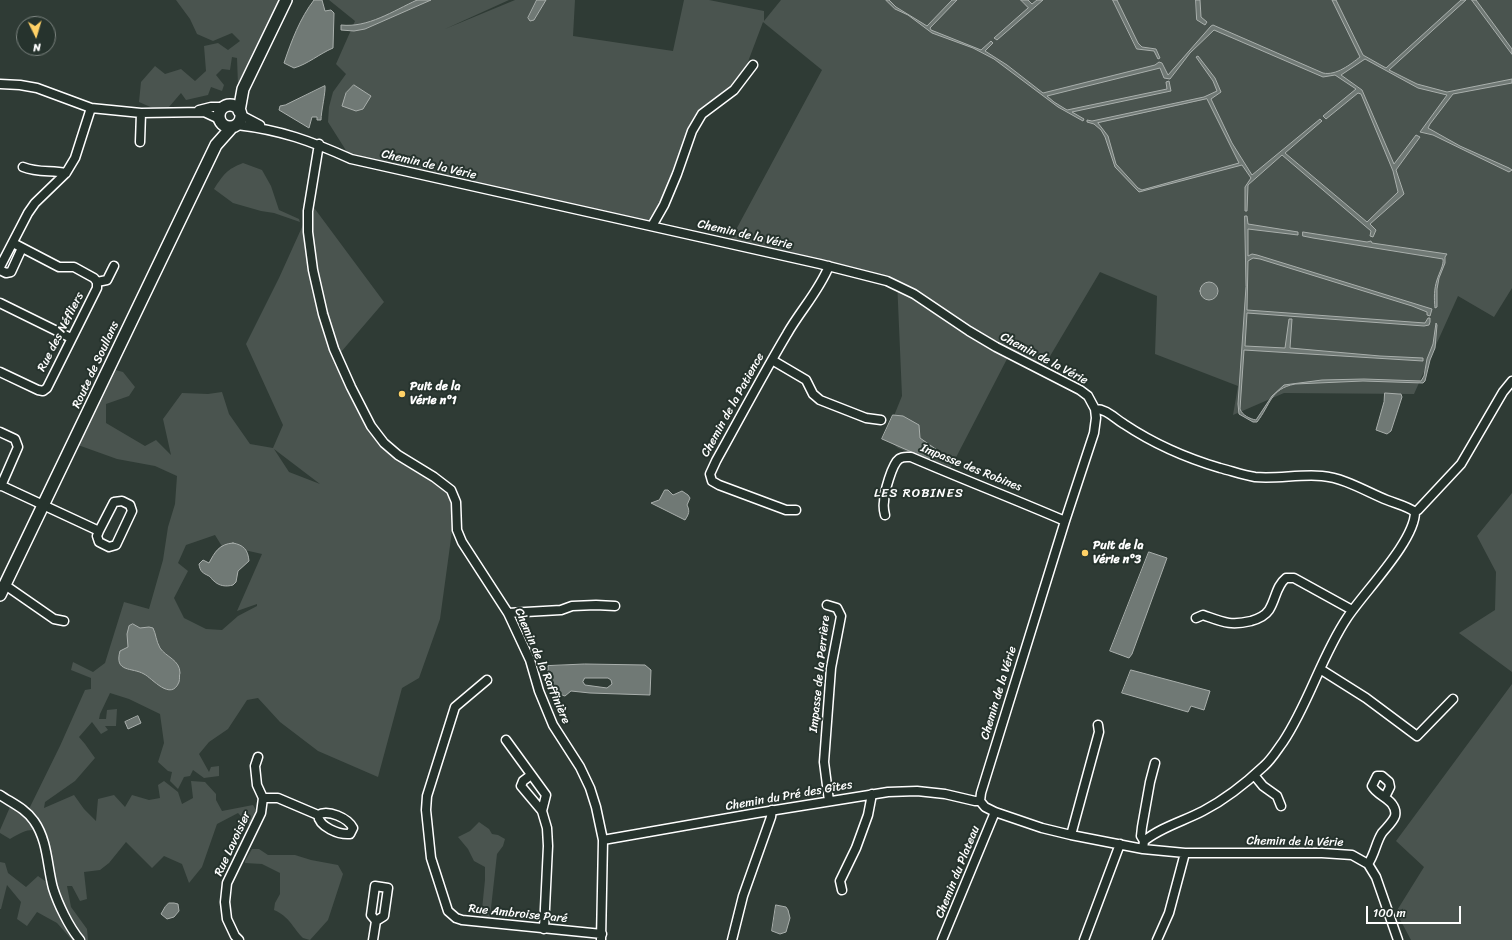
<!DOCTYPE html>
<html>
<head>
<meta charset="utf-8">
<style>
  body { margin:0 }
  #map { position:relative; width:1512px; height:940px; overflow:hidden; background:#2f3b35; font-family:Sriracha,sans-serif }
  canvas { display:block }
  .north { position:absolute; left:16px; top:16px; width:40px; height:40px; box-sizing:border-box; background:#26332d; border:1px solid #7d8581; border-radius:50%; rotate:175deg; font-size:11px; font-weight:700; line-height:16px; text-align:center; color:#fff }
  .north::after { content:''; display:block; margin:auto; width:14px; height:18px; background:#ffd166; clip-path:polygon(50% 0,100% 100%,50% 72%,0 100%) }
  .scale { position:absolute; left:1366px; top:906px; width:95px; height:18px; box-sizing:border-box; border:2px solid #fff; border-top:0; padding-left:5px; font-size:12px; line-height:14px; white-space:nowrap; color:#fff; -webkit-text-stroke:3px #26332d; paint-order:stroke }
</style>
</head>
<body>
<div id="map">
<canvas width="1512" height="940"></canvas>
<div class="north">N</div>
<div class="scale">100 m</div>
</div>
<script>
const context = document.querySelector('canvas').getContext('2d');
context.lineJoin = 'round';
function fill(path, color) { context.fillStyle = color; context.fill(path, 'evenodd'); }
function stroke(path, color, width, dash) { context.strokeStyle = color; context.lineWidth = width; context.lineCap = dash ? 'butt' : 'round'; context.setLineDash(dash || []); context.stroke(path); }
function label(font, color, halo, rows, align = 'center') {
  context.font = font + ' Sriracha,sans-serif'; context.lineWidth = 4; context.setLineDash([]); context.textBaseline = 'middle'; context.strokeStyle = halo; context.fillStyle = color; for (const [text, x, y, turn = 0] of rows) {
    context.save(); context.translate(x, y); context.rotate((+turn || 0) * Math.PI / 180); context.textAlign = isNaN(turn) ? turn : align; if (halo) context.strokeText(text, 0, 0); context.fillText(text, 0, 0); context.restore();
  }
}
const green = new Path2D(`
  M176 0H280L238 85 237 58 232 57 230 70 222 69 216 75 224 85 222 91 211 87 208 95 186 100 181 93 169 107 155 109 139 102 141 82 155 66 165 74 181 69 195 81 206 71 204 46 218 43 228 50 240 41 232 33 213 41 197 34 190 19Z
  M329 0H509L445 29 515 0H575L573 36 673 51 684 0H709L764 11V21L781 0H1512V288L1494 317 1458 296 1414 394 1284 393 1233 415 1238 386 1155 354 1157 296 1100 272 1040 373 1008 357 950 469 898 448 885 438 902 396 897 280 731 239 822 70 763 22 746 67 726 91 703 108 651 222 395 166 347 152 328 122 329 107 333 92 346 74 336 64 355 21Z
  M243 163 262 170 271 186 279 210 299 219 300 222 274 213 261 211 233 203 214 189C223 175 227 169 243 163Z
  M312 205 384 302 335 359 368 426 400 462 436 479 451 494 453 524 440 619 419 678 402 688 378 777 318 751 280 722 258 698 247 700 228 729 209 742 199 754 209 772 211 767 219 766V776L204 778 193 770 190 776 184 777 178 789 170 781 172 772 168 771 158 762 164 743 160 714 129 699 110 693 100 714 99 719H106L107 710 117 709 116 726H105L108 730 101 734 92 722 79 737 85 744 95 758 75 781 45 802 44 808 74 795 84 809 96 821 98 799 114 795 125 807 132 795 149 800 160 798 158 785 164 781 178 792 182 804 193 798 191 781 205 782 216 794V800L222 811 253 805 256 810 250 826 238 813 217 824 202 867 189 883 182 864 164 856 152 868 126 842 109 863 100 870 84 872 87 899 80 901 72 886H67L71 907 87 929 88 940H72L57 923 37 912 27 926 17 919 21 902 7 885 1 909H0V862L5 863 8 873 26 887 38 876 45 881 54 882 46 832C28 828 26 830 10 839L0 833V830L10 807 18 812 29 809 60 746 85 690 91 689V678L71 670 73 662 93 672 105 663 124 602 149 609 163 560 168 527 175 504 177 476 155 466 117 459 78 445 112 369 123 372 135 387 129 396 106 404V423L145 446 156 440 171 455 163 419 182 393 208 394 222 392 229 414 250 444 273 448 283 425 246 344 279 278ZM274 449 320 484 289 472ZM215 535 223 548 240 549 262 554 237 611 257 604V606L238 616 222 630 206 629 184 618 174 598 188 571 178 563 186 545Z
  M1512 493V672L1459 633 1495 610 1496 572 1477 536Z
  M1512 684V940H1411L1396 912 1424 867 1396 841Z
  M479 822 489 829 492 834 498 835 505 839 503 846 497 854 490 917 481 919 485 880V867L474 861 468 849 458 837 470 831Z
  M252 849H259L268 855H295L311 860 338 865 343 874 328 920 310 940 303 938C292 927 290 917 274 910L275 903 280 894V873L262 864 245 863V861Z`);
const water = new Path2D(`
  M314 0H322L325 11 331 10 334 13 333 48C319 54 308 64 294 68L284 63C291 42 300 18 314 0Z
  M417 0H431L365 29 354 31 341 30V25C368 28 393 11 417 0Z
  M537 0H546L534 20 530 21 528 18Z
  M886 0H889L896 7 927 26 952 0H957L930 28 931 30 981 50 991 41 993 43 985 51 1007 65 1043 93 1155 65 1159 62 1162 63 1168 75 1211 26 1213 25 1323 73C1336 76 1351 64 1360 57L1332 0H1336L1363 55 1386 68 1461 0H1466L1389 70 1417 84 1447 92 1512 79V83L1453 94 1430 124 1428 128 1460 146 1509 168 1512 170 1509 172 1433 135 1420 132 1447 95 1418 88 1365 59 1341 75 1362 90 1394 164 1416 135 1420 137 1396 170 1404 194 1370 224 1376 230 1373 237 1370 236 1371 231 1282 155 1248 185 1247 211H1245V187L1251 178 1242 165 1139 192 1115 167 1105 137 1101 130 1094 124 1087 122V120L1092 121 1204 97 1217 91 1213 81 1196 57 1198 56 1215 78 1221 92 1211 99 1232 143 1252 175 1320 119 1322 121 1285 153 1367 222 1398 192 1393 171 1361 94 1358 93 1326 119 1323 116 1356 89 1335 75 1323 77 1214 30 1190 53 1170 79 1164 78 1160 68 1047 96 1054 102 1067 110 1167 89 1166 82 1169 81 1171 91 1072 112 1084 119 1083 121 1058 107 994 59 973 48 932 33 908 15 895 9ZM1207 99 1239 163 1142 190 1138 188 1116 164 1108 136 1098 123Z
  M1021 0H1028L1032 4 1037 0H1043L997 40 994 38 1028 8Z
  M1113 0H1117L1138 43 1142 47 1156 49 1160 58 1158 59 1154 51 1137 49Z
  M1196 0H1200L1201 17 1207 22 1205 25 1197 20Z
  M1472 0H1476L1512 49V54Z
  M354 85 371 96 363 109 356 111 342 106 346 93Z
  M325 86C326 91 321 112 321 120H317V117H312L309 128 279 110 280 106 285 105Z
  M1245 216H1247L1248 224 1298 232V235L1248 229V256L1252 254 1257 255 1432 309 1430 316 1427 315V312L1412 306 1260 259 1253 258 1248 261 1247 310 1425 323 1428 318H1430V322L1429 325 1424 326 1247 313 1245 346 1285 348 1289 319H1292L1290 348 1380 356 1423 358V361L1244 350 1240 409C1242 415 1250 419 1256 420L1272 396 1284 385 1322 380 1364 379 1421 381 1424 376 1427 359 1433 344 1436 323 1437 325 1435 348 1430 360 1425 381 1423 383 1363 381 1295 384C1270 389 1271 404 1257 422H1253L1239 414 1238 404 1246 287Z
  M1303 232 1367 242 1371 241 1372 243 1447 254 1445 257V263L1439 278 1437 289V307L1435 308C1434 298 1434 289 1437 280 1439 273 1444 265 1443 259L1313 238 1303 236Z
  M1200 291a9 9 0 1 1 18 0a9 9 0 1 1-18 0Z
  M1385 393 1399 394H1401L1402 397 1391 431 1387 434 1376 430 1384 402Z
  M893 415 903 416 919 425 920 438 937 450 932 461 882 439Z
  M665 490H668L673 495 682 491 688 495 690 498 687 505C690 511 689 514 685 520L651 503 659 500Z
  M233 543C244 545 248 550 249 561L238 571 236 582 233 585C226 587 219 586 214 581 212 580 211 577 209 576 203 573 200 572 199 564L203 560 209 563C215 552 219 544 233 543Z
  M1149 552 1167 558 1132 654 1129 658 1110 651Z
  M133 624 140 628 149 627 153 628C156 634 156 641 160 648 166 657 180 660 180 673 179 675 180 679 179 682 171 702 152 678 144 674 132 667 114 673 120 651L128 647 127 634 129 626Z
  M585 664 645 665 651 670 650 695 590 693 571 691 565 696C559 694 548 694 548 685 548 682 551 679 552 676L548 672V666ZM585 678H608L611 680 612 684 607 688 585 685 583 682Z
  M1131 670 1210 691 1204 710 1191 706 1188 712 1122 693Z
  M138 716 141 723 128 729 125 722Z
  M169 903H174L178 904 179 911 174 917 167 919 161 914 165 907Z
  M776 905 786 907 788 910 790 918 786 932 780 934 772 931Z`);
const minor = new Path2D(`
  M0 84 20 85 37 88 91 108 141 113 204 112 219 119
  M199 110 211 107H224
  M241 115 260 125
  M237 125C281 130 311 141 351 159L820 264 887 281 914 294 969 331 996 347 1080 390 1088 396 1095 409 1096 418 1094 433 1065 521 981 793 980 801 985 807 995 812 1042 828 1071 835 1143 849 1185 853H1322L1352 855 1368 864 1376 877 1398 940
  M140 142 141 113
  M319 144 308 211V232L313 270 323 314 334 349 351 387 371 426 384 443 398 455 434 477 451 490 456 502 457 530 462 542 508 613 530 660 539 691 553 725 580 767 590 788 596 807 603 840 601 940
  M23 167C38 173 51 170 66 173
  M652 226 664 205 677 174 692 131 702 114 734 90 753 65
  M0 267 28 213 35 203 66 173 75 158 91 108
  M0 270 6 273 11 272 22 248
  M97 282 107 280 114 266
  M0 303 71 338
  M772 360 806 380 813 394 820 400 866 418 881 420
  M0 372 38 390 43 391 47 388 97 288V282L94 278 74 267H59L13 243
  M1095 409C1107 409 1114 418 1124 424 1154 444 1186 458 1220 468 1232 471 1243 475 1255 477 1277 479 1300 474 1322 476 1345 478 1367 492 1387 500 1397 504 1407 506 1415 512
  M0 432 15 439 18 447 1 486
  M0 485 99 531 97 536 99 542 109 547 116 545 132 511 130 505 122 501 114 502 99 531
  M796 510H786L719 485 712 481 710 474 716 461C740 418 762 376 787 334 800 311 819 291 829 266
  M885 515C884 511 883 507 884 502 884 493 892 464 899 459 903 456 907 457 911 457 962 479 1014 499 1065 521
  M5 585 54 619 64 621
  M827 605 837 608 841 616 831 668 824 762 829 801
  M508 613 561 610 572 606 596 605 615 606
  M1196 618 1203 615C1223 622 1230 626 1251 621 1258 619 1265 616 1269 610 1276 599 1276 586 1286 578H1294L1352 610
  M1320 669 1366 698 1417 736 1453 699
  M487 680 455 707 427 796 426 810 431 858 448 911 456 918 462 920 602 934
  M506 740 546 795 542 811
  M531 775 523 781 521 786 542 811 547 828 548 846 544 929
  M1254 775 1263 786 1277 796 1281 806
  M0 795C12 803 26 809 34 821 48 841 47 866 53 888 58 904 69 927 80 940
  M263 798H278L318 815C319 827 339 835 350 834L353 828C348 818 328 809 318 815
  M1071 835 1099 732 1098 725
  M603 840 757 813 888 792 917 791 945 794 975 801H980
  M1144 841 1141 836 1142 827 1150 782 1155 763
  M1143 849 1144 841C1161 827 1184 821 1203 811 1226 799 1246 783 1264 766 1272 759 1277 750 1283 742 1309 703 1321 657 1347 618 1364 592 1415 541 1415 512L1418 510 1461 464 1503 392 1512 381
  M1368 864C1375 854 1376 842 1382 833 1386 828 1393 822 1395 816 1396 812 1395 808 1392 804 1387 797 1376 794 1372 786L1377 776H1382L1389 782 1390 787 1385 797
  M375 886 388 888 384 916 376 921 371 915Z
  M842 890 840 881 856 848 868 815 872 794
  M239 940 235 936 227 919 225 902 227 883 261 813 263 798 257 785 255 766 258 757
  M373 940 376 921
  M732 940 743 896 771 817 772 810
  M942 940 995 812
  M1084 940 1120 844
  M1157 940 1169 913 1185 853`);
const major = new Path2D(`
  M219 116a11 11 0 1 1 22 0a11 11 0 1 1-22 0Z
  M239 111 243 89 286 0
  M0 595 203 172 216 145 232 127`);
const markers = [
  [402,394,4,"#ffd166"],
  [1085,553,4,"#ffd166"]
];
const streetNames = [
  ["Chemin de la Vérie",429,165,13],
  ["Chemin de la Vérie",745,235,13],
  ["Rue des Néfliers",61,332,-63],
  ["Chemin de la Vérie",1044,359,28],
  ["Route de Soullans",96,365,-65],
  ["Chemin de la Patience",733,405,-61],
  ["Impasse des Robines",971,468,22],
  ["Chemin de la Raffinière",542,666,67],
  ["Impasse de la Perrière",820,674,-84],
  ["Chemin de la Vérie",999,693,-73],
  ["Chemin du Pré des Gîtes",789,796,-10],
  ["Chemin de la Vérie",1295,842,1],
  ["Rue Lavoisier",233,844,-65],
  ["Chemin du Plateau",958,872,-68],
  ["Rue Ambroise Paré",518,914,6]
];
const poiNames = [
  ["Puit de la",410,387],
  ["Vérie n°1",410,401],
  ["Puit de la",1093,546],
  ["Vérie n°3",1093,560]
];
const neighbourhoodNames = [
  ["LES ROBINES",919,494]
];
fill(green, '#4a544f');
fill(water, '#707975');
stroke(water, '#a9afac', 1);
stroke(minor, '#fff', 11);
stroke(major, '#fff', 14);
stroke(minor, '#26332d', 8);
stroke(major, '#26332d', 11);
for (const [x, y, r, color] of markers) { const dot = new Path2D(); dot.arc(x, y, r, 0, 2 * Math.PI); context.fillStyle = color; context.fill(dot); stroke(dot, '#26332d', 1.5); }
label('12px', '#fff', '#26332d', streetNames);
label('bold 12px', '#fff', '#26332d', poiNames, 'left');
context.letterSpacing = '1px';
label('13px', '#fff', '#26332d', neighbourhoodNames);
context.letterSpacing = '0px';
</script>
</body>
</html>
